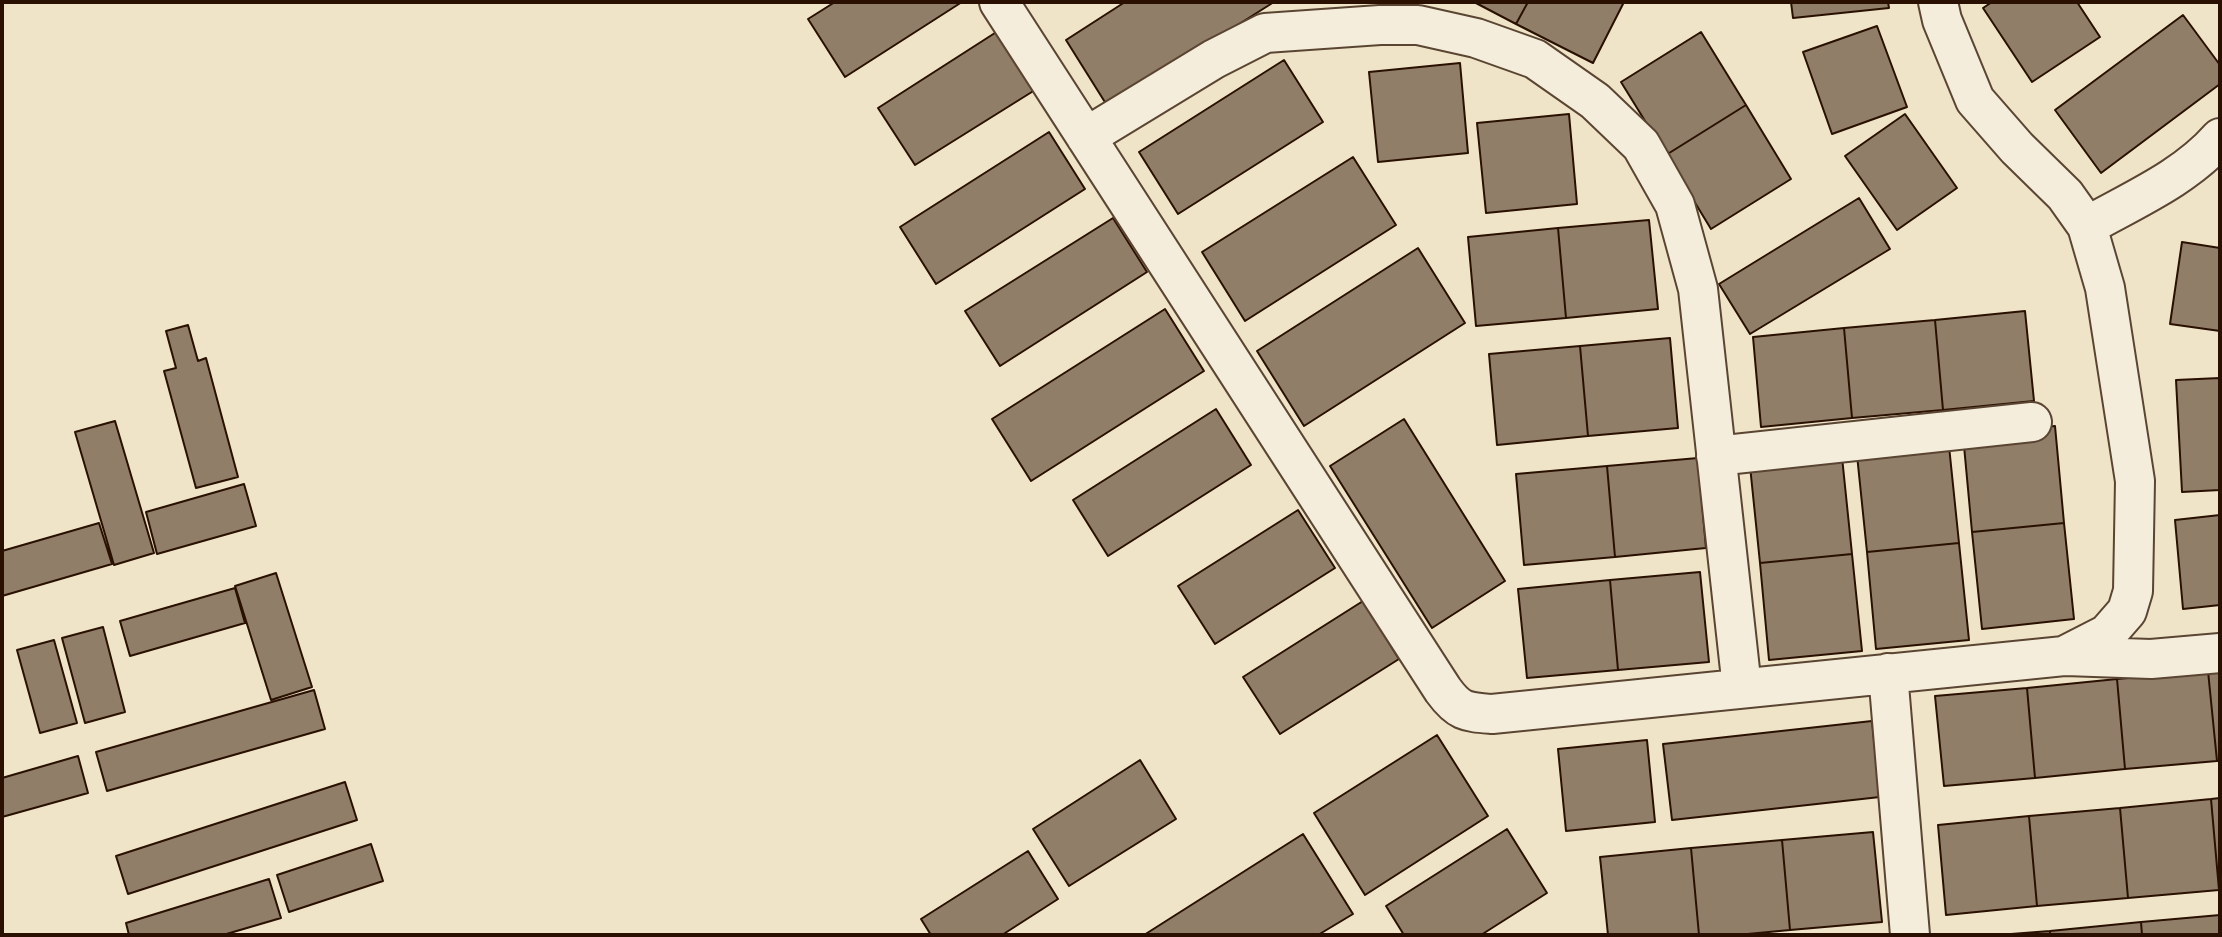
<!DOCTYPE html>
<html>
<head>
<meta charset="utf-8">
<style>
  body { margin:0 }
  #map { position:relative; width:2222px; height:937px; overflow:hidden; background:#efe4c8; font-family:Cardo,serif }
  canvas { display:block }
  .frame { position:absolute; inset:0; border:4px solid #291000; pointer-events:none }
</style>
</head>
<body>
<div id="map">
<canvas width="2222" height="937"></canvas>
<div class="frame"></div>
</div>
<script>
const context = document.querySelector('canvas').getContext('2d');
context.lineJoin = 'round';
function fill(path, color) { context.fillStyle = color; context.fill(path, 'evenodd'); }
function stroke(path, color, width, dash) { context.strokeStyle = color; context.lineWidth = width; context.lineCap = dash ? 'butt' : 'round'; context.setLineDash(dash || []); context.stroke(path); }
const building = new Path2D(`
  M835 2H962L845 77 808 19Z
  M1125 2H1274L1108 107 1066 40Z
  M1474 2H1528L1516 24Z
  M1528 2H1624L1593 63 1516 24Z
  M1791 2H1888L1889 8 1793 18Z
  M1992 2H2077L2100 37 2032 82 1983 8Z
  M2183 15 2220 65V84L2101 173 2055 110Z
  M1877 26 1907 107 1832 134 1803 52Z
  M998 31 1035 90 915 165 878 108Z
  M1701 32 1746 105 1666 155 1621 82Z
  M1284 60 1323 122 1178 214 1139 152Z
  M1460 63 1468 153 1378 162 1369 72Z
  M1746 105 1791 179 1711 229 1666 155Z
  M1569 114 1577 204 1486 213 1477 123Z
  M1905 114 1957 188 1897 230 1845 156Z
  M1049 132 1085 189 936 284 900 227Z
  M1353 157 1396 225 1245 321 1202 252Z
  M1859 198 1890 249 1750 334 1719 284Z
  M1113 218 1147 272 1000 366 965 311Z
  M1649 220 1658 309 1566 318 1558 228Z
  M1558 228 1566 318 1476 326 1468 237Z
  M2182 242 2220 248V331L2170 324Z
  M1418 248 1465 323 1304 426 1257 351Z
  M1165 309 1204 371 1031 481 992 419Z
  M2025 311 2034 401 1943 410 1935 320Z
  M1935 320 1943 410 1852 418 1844 328Z
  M188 325 198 361 206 358 238 477 196 488 164 371 176 368 166 331Z
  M1844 328 1852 418 1761 427 1753 337Z
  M1670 338 1678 428 1588 436 1580 346Z
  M1580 346 1588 436 1497 445 1489 354Z
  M2220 378V490L2182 492 2176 380Z
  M1216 409 1251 465 1108 556 1073 500Z
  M1404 419 1505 581 1432 628 1330 466Z
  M115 421 154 553 114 565 75 432Z
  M2055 426 2064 523 1972 532 1963 435Z
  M1949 446 1959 543 1867 552 1857 455Z
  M1842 457 1852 554 1760 563 1750 466Z
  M1698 458 1706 548 1615 557 1607 466Z
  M1607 466 1615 557 1524 565 1516 474Z
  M244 484 256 526 157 554 146 512Z
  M1298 510 1335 568 1215 644 1178 586Z
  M2220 515V605L2183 609 2175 520Z
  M99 523 112 564 2 596V551Z
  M2064 523 2074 619 1982 629 1972 532Z
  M1959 543 1969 640 1876 649 1867 552Z
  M1852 554 1862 651 1769 660 1760 563Z
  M1700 572 1709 662 1618 670 1610 580Z
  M276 573 312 687 271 700 235 586Z
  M1610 580 1618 670 1527 678 1518 589Z
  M235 588 245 623 130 656 120 621Z
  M1363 601 1399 659 1280 734 1243 677Z
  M103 627 125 712 85 723 62 638Z
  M54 640 77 723 40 733 17 650Z
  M2220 670V761H2217L2208 671Z
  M2208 671 2217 761 2125 769 2117 679Z
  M2117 679 2125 769 2035 778 2027 688Z
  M2027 688 2035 778 1944 786 1935 696Z
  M314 690 325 729 107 791 96 752Z
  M1872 721 1880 797 1672 820 1663 744Z
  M1437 735 1488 816 1365 895 1314 813Z
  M1647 740 1655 822 1566 831 1558 749Z
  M78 756 88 793 2 817V778Z
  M1140 760 1176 819 1069 886 1033 829Z
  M345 782 357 820 128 894 116 856Z
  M2220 798V889L2219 890 2211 799Z
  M2211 799 2219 890 2128 898 2120 808Z
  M2120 808 2128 898 2037 906 2029 816Z
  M2029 816 2037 906 1946 915 1938 825Z
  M1507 829 1547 893 1481 935H1404L1386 906Z
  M1873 832 1882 922 1790 930 1782 840Z
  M1303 834 1353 914 1318 935H1144Z
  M1782 840 1790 930 1737 935H1699L1691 848Z
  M371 844 383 881 289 912 277 875Z
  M1691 848 1699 935H1608L1600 857Z
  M1028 851 1058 899 1002 935H931L921 919Z
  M269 879 281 918 223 935H129L126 923Z
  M2220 915V935H2142L2141 922Z
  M2141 922 2142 935H2050V931Z
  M2050 931V935H1998Z`);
const minor = new Path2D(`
  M999 2 1443 690C1459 712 1466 712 1492 714L2064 656 2107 634 2127 611 2133 591 2135 481 2105 288 2087 226 2065 195 2017 148 1975 100 1942 20 1938 2
  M1086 137 1214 59 1265 33 1380 25H1418L1476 38 1535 59 1595 101 1641 145 1675 205 1698 289 1742 688
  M2087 226C2133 200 2185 178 2220 138
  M1716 456 2032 422
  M2066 656 2151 659 2220 653
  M1888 673 1910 935`);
fill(building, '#907e68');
stroke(building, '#291000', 2);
stroke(minor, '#5a4532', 42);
stroke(minor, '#f5eddb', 38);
</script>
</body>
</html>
